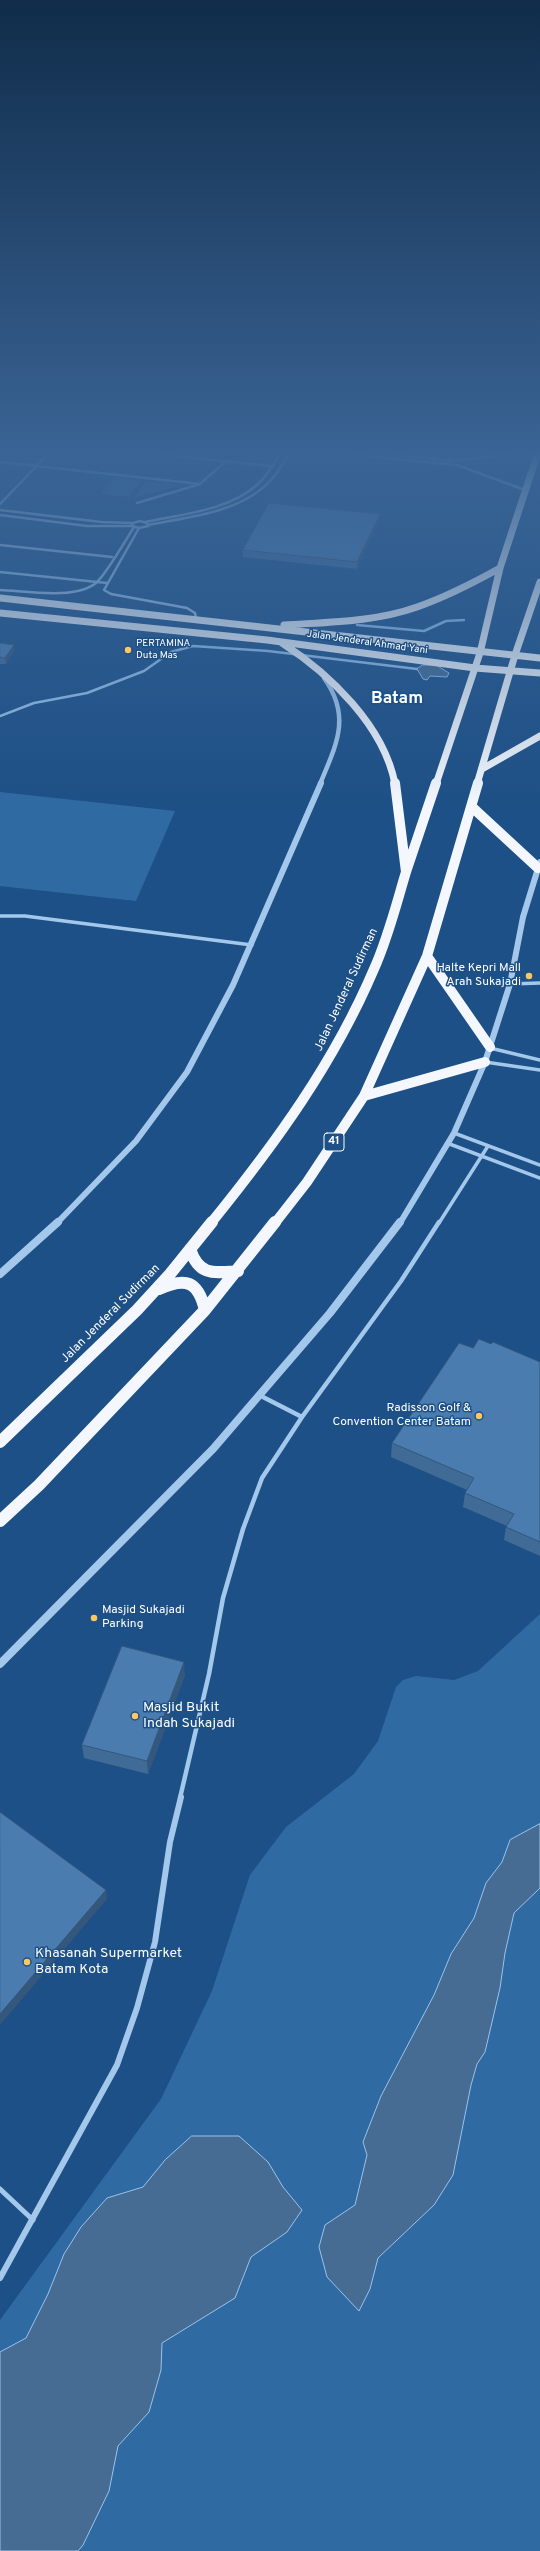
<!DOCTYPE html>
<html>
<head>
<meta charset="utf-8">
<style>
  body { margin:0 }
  canvas { display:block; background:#1d5086 }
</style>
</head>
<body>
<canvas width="540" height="2551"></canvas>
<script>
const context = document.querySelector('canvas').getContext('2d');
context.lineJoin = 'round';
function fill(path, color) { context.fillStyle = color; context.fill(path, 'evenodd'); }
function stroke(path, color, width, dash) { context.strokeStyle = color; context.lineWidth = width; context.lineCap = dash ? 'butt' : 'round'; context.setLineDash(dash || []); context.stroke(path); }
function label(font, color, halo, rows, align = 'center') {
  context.font = font + ' Overpass,sans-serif'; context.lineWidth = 3; context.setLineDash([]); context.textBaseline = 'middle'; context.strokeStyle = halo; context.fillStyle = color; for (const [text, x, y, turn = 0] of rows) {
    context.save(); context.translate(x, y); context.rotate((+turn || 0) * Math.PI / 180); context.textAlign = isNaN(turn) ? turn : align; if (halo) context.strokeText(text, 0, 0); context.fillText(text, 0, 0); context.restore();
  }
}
const green = new Path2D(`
  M114 477 142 480 129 497 101 494Z
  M146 481 185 485 135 497Z
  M0 792 175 811 136 901 0 886Z
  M540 1614V2551H0V2320L161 2099 212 1991 250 1875 286 1827 354 1774 378 1741 396 1687 403 1680 416 1676 454 1680 478 1671Z`);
const water = new Path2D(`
  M423 665H436L449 673 447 677 430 676 427 680 423 679 417 669Z
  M540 1824V1888L514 1913 505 1953 500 1988 485 2052 477 2064 471 2085 453 2175 434 2205 378 2258 370 2289 359 2311 327 2277 319 2247 325 2225 355 2205 367 2155 363 2142 381 2096 434 1995 451 1954 474 1918 486 1883 502 1862 510 1840Z
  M192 2136H239L268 2162 283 2187 302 2210 287 2232 251 2257 235 2298 162 2343 161 2370 149 2412 118 2446 109 2491 83 2545 78 2551H0V2352L26 2338 48 2294 64 2254 81 2227 107 2198 143 2187 165 2160Z`);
const stream = new Path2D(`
  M357 625 424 631 446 621 464 620
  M0 716 34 703 87 693 144 671 171 652 193 646 268 651 417 669`);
const pedestrian = new Path2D(`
  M0 2189 33 2220`);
const minorFar3 = new Path2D(`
  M110 449 271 466
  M300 449 457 465 525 490
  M345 449 455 461 539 450
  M0 451 1 449
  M437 452 450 453
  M434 461 438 449
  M0 462 200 484
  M448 462 453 449
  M137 503 200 484 226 461
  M0 504 53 449
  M0 510 101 522 133 523
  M0 515 87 526H132
  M140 521 147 523 148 526 139 528 132 526 133 523Z
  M145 522C183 514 228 511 258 484 269 474 275 460 284 449
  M148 525C188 517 239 513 269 482 278 473 285 460 292 449
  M139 528 104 590 111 594 187 608 195 613 196 619
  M0 545 112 557
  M0 572 107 583
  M0 590C26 591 75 600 96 583 107 573 125 541 134 527`);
const minorFar2 = new Path2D(`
  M0 916H25L252 945
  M510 984 540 983
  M490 1048 540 1060
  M485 1062 540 1070
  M454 1133 540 1165
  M447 1143 540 1178
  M439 1223 488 1146`);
const minorFar1 = new Path2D(`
  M261 1396 302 1417
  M180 1798 209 1674 223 1598 243 1529 262 1478 302 1417 401 1281 439 1222`);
const minor = new Path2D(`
  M0 2278 117 2065 137 2008 155 1942 170 1842 181 1797`);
const tertiaryFar2 = new Path2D(`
  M320 784C336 745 352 717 324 678`);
const tertiaryFar1 = new Path2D(`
  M57 1223 136 1141 187 1072 233 985 321 783
  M400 1223 454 1133 485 1062 510 984 523 917 540 862`);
const tertiary = new Path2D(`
  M0 1274 58 1222
  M0 1664 213 1449 330 1313 400 1222`);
const trunkFar2 = new Path2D(`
  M0 598 540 658
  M0 613 267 640 475 668 540 673
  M284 625C328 622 375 622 417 607 446 597 473 583 500 568
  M282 643C330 674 384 726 395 784
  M482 769 540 736
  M436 784 480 653 500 568 539 449
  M477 784 515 655 540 582`);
const trunkFar1 = new Path2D(`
  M395 783 406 872
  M472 807 538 868
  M427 956 490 1047
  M364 1096 485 1062
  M211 1223C275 1144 334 1063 374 969 388 938 396 905 406 872 416 842 426 813 436 783
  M275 1223 307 1182 364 1096 427 956 478 783`);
const trunk = new Path2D(`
  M190 1249C199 1276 213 1273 238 1271
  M159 1289C186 1277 198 1281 205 1310
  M0 1442 137 1310 170 1274 212 1222
  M0 1521 39 1485 205 1310 275 1222`);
const wall = new Path2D(`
  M403 449H426L424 454 403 452Z
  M379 520 357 569 243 557V550Z
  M0 643 14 645V651L6 664H0Z
  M473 1348 540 1362V1556L504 1540 506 1527 507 1526 463 1507 465 1493 467 1490 391 1457 392 1443Z
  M185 1675 148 1774 84 1758 82 1745Z`);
const shadedWall = new Path2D(`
  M380 514 379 520 357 569V562Z
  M14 645V651L6 664 5 658Z
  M184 1662 185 1675 148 1774 147 1761Z
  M106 1890 107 1899 0 2025V2014Z`);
const building = new Path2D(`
  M269 503 380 514 357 562 243 550Z
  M0 643 14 645 5 658 0 657Z
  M479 1339 491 1344 493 1342 540 1362V1542L506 1527 514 1514 465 1493 474 1478 392 1443 459 1343 473 1348Z
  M122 1646 184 1662 147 1761 82 1745Z
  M0 1812 106 1890 0 2014Z`);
const markers = [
  [128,650,4,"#fbc762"],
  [529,976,4,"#fbc762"],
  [479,1416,4,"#fbc762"],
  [94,1618,4,"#fbc762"],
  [135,1716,4,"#fbc762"],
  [27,1962,4,"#fbc762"]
];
const farStreetnames = [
  ["Jalan Jenderal Ahmad Yani",367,643,8]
];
const farPoinames = [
  ["PERTAMINA",136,644],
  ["Duta Mas",136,656]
];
const shields = [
  [334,1142,20]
];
const shieldNames = [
  ["41",334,1142]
];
const poiNames = [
  ["Halte Kepri Mall",521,969],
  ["Arah Sukajadi",521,983],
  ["Radisson Golf &",471,1409],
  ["Convention Center Batam",471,1423],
  ["Masjid Sukajadi",102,1611,"left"],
  ["Parking",102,1625,"left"]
];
const streetNames = [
  ["Jalan Jenderal Sudirman",347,990,-65],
  ["Jalan Jenderal Sudirman",111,1314,-45]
];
const nearPoinames = [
  ["Masjid Bukit",143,1708],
  ["Indah Sukajadi",143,1724],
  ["Khasanah Supermarket",35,1954],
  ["Batam Kota",35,1970]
];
const farTownnames = [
  ["Batam",397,700]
];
fill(green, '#306aa3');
fill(water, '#466c93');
stroke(water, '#98c3ed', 1);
stroke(stream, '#98c3ed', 2.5);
stroke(pedestrian, '#a4c8eb', 5);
stroke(minorFar3, '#a4c8eb', 2.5);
stroke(minorFar2, '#a4c8eb', 3.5);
stroke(minorFar1, '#a4c8eb', 4.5);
stroke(minor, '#a4c8eb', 6);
stroke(tertiaryFar2, '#a4c8eb', 4.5);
stroke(tertiaryFar1, '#a4c8eb', 6);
stroke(tertiary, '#a4c8eb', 8);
stroke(trunkFar2, '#f4f8fe', 7);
stroke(trunkFar1, '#f4f8fe', 10);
stroke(trunk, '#f4f8fe', 12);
fill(wall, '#406b97');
fill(shadedWall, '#34577b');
fill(building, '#4a7cb0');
stroke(building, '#34577b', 1);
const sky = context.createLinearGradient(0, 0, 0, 806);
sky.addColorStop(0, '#102c4a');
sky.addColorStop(0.56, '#3a6495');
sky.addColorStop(1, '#3a649500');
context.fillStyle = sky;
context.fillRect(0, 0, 540, 806);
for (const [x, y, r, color] of markers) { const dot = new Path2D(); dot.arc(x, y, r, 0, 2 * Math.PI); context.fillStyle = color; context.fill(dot); stroke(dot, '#1d5086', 1.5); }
label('10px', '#fff', '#1d5086', farStreetnames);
label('10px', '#fff', '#1d5086', farPoinames, 'left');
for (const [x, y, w] of shields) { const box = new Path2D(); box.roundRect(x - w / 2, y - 9, w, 18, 3); context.fillStyle = '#1d5086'; context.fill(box); stroke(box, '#fff', 1); }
label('bold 11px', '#fff', null, shieldNames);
label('12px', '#fff', '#1d5086', poiNames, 'right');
label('12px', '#fff', '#1d5086', streetNames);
label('14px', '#fff', '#1d5086', nearPoinames, 'left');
label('bold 17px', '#fff', '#1d5086', farTownnames);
</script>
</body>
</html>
